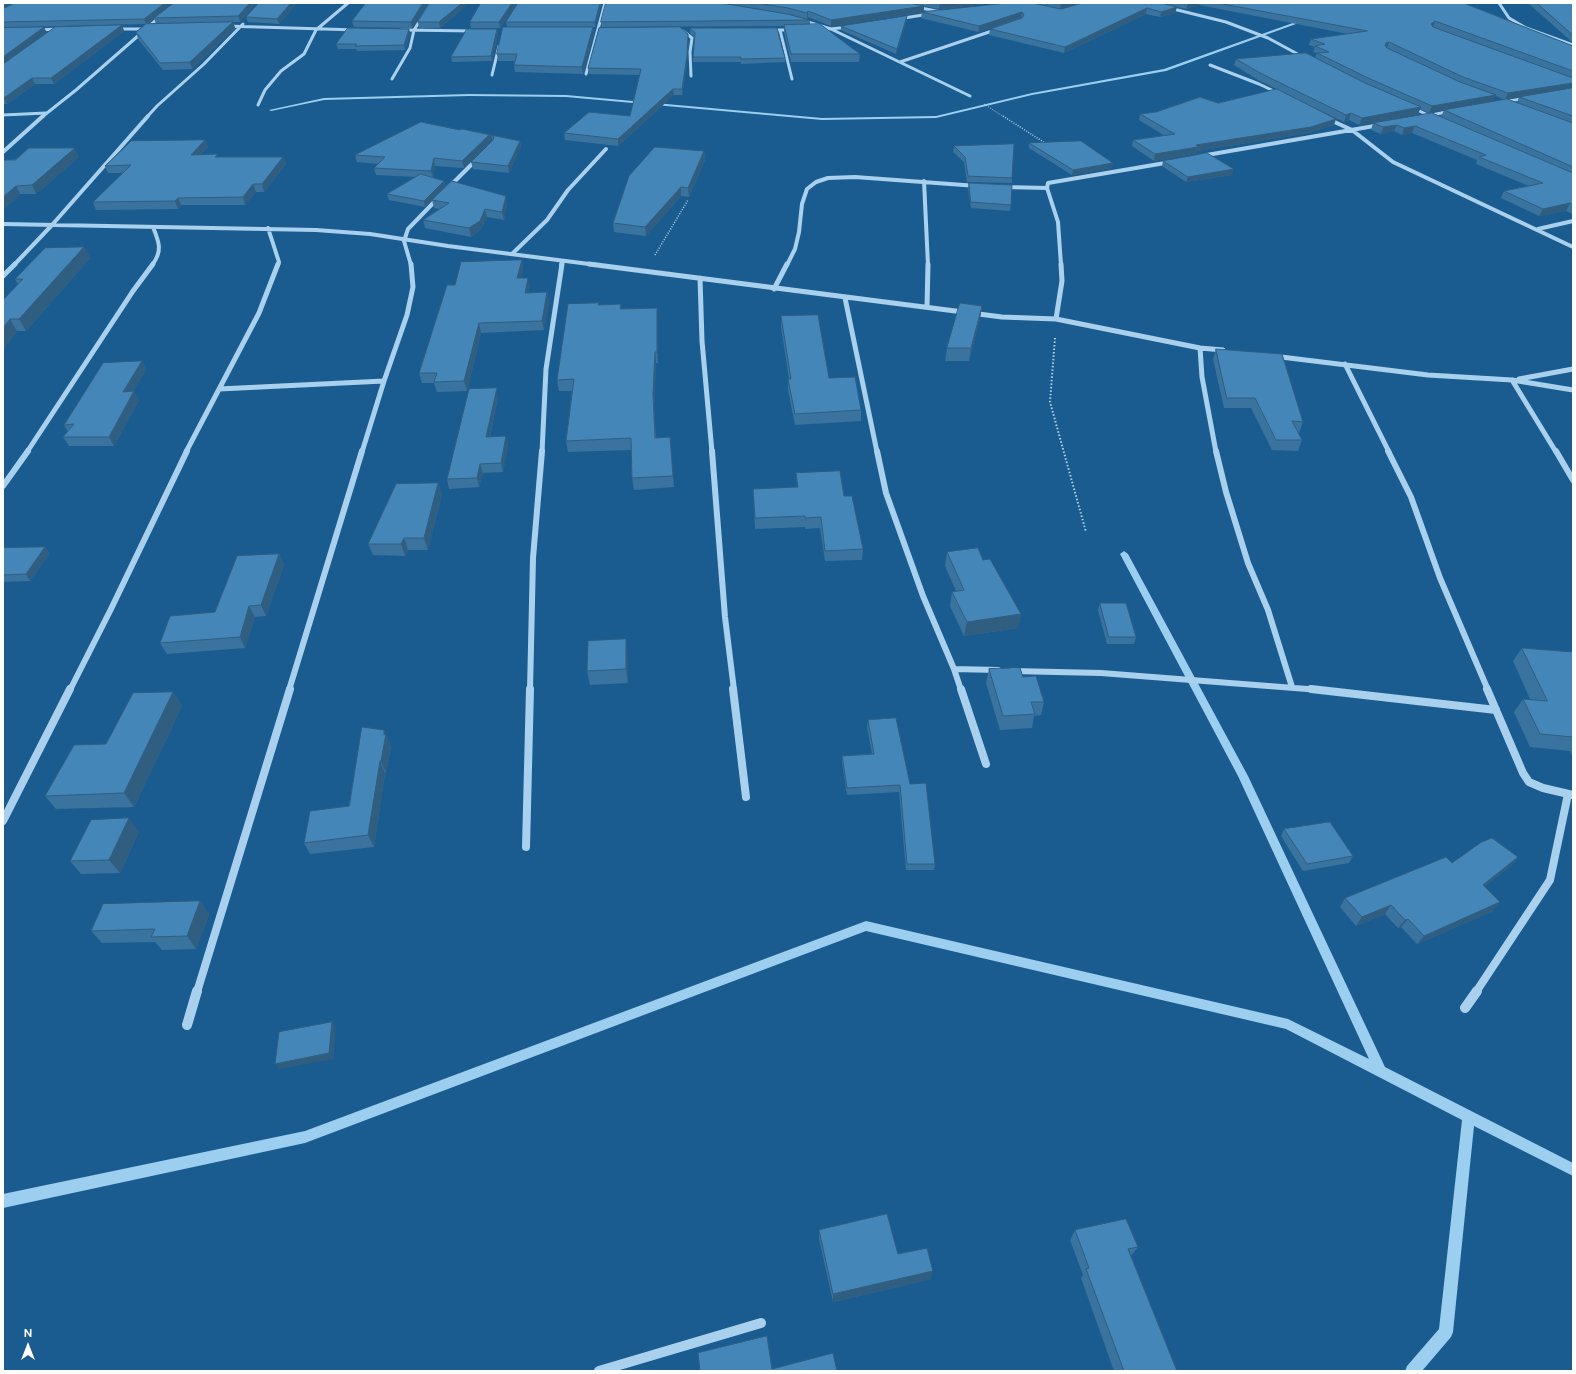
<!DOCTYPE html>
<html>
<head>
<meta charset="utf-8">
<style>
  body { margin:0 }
  #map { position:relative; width:1576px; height:1374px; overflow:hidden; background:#1b5c90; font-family:Figtree,sans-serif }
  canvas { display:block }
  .frame { position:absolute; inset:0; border:4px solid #fff; pointer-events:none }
  .north { position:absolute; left:8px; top:1326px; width:40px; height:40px; -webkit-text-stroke:3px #1b5c90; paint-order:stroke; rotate:0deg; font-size:11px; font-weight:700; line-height:16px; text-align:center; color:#fff }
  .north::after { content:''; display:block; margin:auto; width:14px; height:18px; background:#fff; clip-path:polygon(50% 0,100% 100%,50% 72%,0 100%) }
</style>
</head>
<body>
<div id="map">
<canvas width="1576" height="1374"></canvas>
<div class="frame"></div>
<div class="north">N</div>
</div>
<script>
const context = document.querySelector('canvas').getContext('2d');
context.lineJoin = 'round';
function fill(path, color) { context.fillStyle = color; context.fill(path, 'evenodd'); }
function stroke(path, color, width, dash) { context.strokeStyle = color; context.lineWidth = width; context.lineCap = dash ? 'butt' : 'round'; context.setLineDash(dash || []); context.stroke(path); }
const stream = new Path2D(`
  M1304 19 1307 20 1166 71 1032 95 936 118 822 120 566 97 469 96 324 100 271 111 269 110 324 98 469 94 566 95 822 118 936 116 1032 93 1164 69Z
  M1124 551 1128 554 1248 776 1385 1067 1573 1163V1176L1474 1126 1453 1332 1451 1337 1422 1371H1405L1407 1366 1439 1329 1462 1120 1286 1029 866 931 305 1143 3 1208V1194L305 1131 866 921 1288 1019 1369 1059 1238 776 1120 554Z`);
const pathFar2 = new Path2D(`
  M984 104 1004 117`);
const pathFar1 = new Path2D(`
  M1003 116 1045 143
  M655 255 688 200`);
const path = new Path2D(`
  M1055 338 1050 402 1086 532`);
const minorFar5 = new Path2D(`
  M1149 3 1226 22 1268 38 1305 58
  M1499 3 1509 18 1526 28 1573 45
  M916 7 941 12
  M898 19 929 14
  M801 20 831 29 970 96
  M225 26 357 30
  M115 29H149
  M37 30 61 29
  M401 30 475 31
  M769 30H793
  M780 30 792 79
  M819 30 850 27
  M683 31 692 38 690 52 691 76
  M900 62 998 29
  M1210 65 1259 84 1280 94
  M586 74 605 3
  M492 75 499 46
  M392 79 410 48 414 30 431 3
  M1502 102 1527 98
  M258 105 265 90 281 71 304 54 316 30 348 3
  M1411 107 1432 117
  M3 115 46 113
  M1427 116 1451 111
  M42 117 76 90 162 15
  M147 117 157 106 204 64 243 24`);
const minorFar4 = new Path2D(`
  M1430 116 1432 117
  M1328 119 1352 130 1393 162 1573 247
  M3 152 43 116
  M1201 156 1380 125
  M924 181 928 265
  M1003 187 1047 188
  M448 188 479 157
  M3 224 316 230 370 234 448 246 597 265
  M268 228 279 262 278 265
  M1538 229 1573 221
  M512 254 547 220 568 190 606 149
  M14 265 52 225 148 116
  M152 265C163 251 159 242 153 227
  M411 265 404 241 408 229 439 197
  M561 265 562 261
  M787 265 795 249 799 232 802 204 807 189 816 182 828 178 855 177 977 186
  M1061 265 1058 222 1047 188 1048 183 1171 162`);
const minorFar3 = new Path2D(`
  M589 264 1002 317 1056 319 1200 348 1223 350
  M3 276 15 264
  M700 278 702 341 712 452
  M774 289 787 264
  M845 298 877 452
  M927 307 928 264
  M1056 319 1062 281 1061 264
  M1200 348 1202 377 1216 452
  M1273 356 1428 375 1512 380 1573 390
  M1345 364 1389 452
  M1519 379 1573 369
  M1512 380 1556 452
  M219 389 384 381
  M27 452 133 291 153 264
  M186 452 259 313 278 264
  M362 452 384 381 407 315 413 287 411 264
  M542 452 546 369 562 264`);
const minorFar2 = new Path2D(`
  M712 451 725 617 734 690
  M877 451 886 493 923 596 954 669 961 690
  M1216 451 1226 492 1248 563 1268 610 1292 687
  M1388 451 1411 497 1440 578 1488 690
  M1556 451 1573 480
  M3 486 28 451
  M954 669 998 670
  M1012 671 1101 673 1320 690
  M70 690 111 609 187 451
  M289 690 362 451
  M530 690 533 558 542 451`);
const minorFar1 = new Path2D(`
  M733 689 746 797
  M961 689 986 764
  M1311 689 1496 710
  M1487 689 1523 773 1529 782 1543 788 1573 795
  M3 821 70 689
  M526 847 530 689
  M197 992 290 689
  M1476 992 1550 880 1568 794`);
const minor = new Path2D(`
  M1465 1008 1477 991
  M187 1025 197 991
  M599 1371 761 1323`);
const wall = new Path2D(`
  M3 3H258L251 9 240 22H233L235 28 192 69 163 70 138 39 136 32 145 24 26 27 47 33 122 25 124 31 54 84H35L7 104H3ZM154 18 156 24H147Z
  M259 3H297L279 24 248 22 246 17Z
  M427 3 412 28 354 27 352 21Z
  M430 3H469L440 28H419L418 22Z
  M481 3H517L500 28H471L470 22Z
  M602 3 595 27H593L594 33 583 74 515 72 514 65 515 61H498L497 54 507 27 506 22Z
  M724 3H994L939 9 924 6V12L831 26 808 17 807 19 788 14Z
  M1034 3H1080L1060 9Z
  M1161 3H1465L1466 4 1573 46V214L1566 211 1539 216 1501 198 1504 191 1529 186 1476 164 1477 160 1412 133 1402 135 1394 131 1381 134 1371 130 1373 123 1441 117 1444 110 1517 103 1519 97 1505 100 1496 96 1429 113 1420 109 1418 114 1359 125 1349 120 1344 122 1300 101 1334 125 1309 133 1197 151V153L1154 161 1132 146 1133 140 1165 136 1139 120 1140 114 1218 103 1277 89 1260 81 1234 65 1236 59 1315 58 1317 53 1313 52 1315 47 1309 45 1311 39 1348 34 1199 5 1186 9Z
  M1528 3H1573V42L1571 41Z
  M1177 7 1175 13 1160 17 1146 14 1064 53 989 35 990 29 1021 18 978 32 921 18 922 12Z
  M810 20V25L860 54 859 62H791L784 32V26L602 27 601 22Z
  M907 20 896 54 841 30V26Z
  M690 28 785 58V62L741 64V62H693L694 37 690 33Z
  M409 29 410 34 405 50 357 51 356 49H338L336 44Z
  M497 29 498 34 492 61 452 62 451 57Z
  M689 39 687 62 682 95H674L618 146 565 140 564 133 630 116 640 75 589 74 588 68Z
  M462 129 520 141 521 147 509 173 473 169 471 162 492 142 490 143 464 168 435 166 433 177 444 181 446 186 425 207 389 200 387 194 415 177 376 175 374 168 378 164 357 162 355 155Z
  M205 140 208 147 201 154 219 157H283L286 164 264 192H256L245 205H181L178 209 96 210 93 202 123 173H108L105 166Z
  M1029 143 1112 168 1072 175 1029 148Z
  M954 146 1012 178V183L967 182 964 162 953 152Z
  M704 151 705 160 689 197 681 196 646 236 614 232 613 223Z
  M79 157 36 194H20L3 210V160Z
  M1163 161 1232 175 1186 182 1162 166Z
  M969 183 1011 205 1010 211 971 208 968 189Z
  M432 200 507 204 504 220 487 217 481 229 471 237 425 228 423 220 439 209 434 208Z
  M84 247 90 258 26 331H17L3 350V300L18 284 15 279Z
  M522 260 523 269 521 278 530 287 528 293 547 292 549 302 544 330 481 333 467 391 437 392 434 383H422L419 373 455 285Z
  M599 305 621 309 658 319V363H656L654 405 656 438 670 437 674 487 634 490 632 478 631 450 568 452 566 441 572 391H559L557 380Z
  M982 306 980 318 969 361H945L947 348Z
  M781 316 829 378 861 410V421L795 425 788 390V379H789L781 327Z
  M1216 349 1303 422 1299 433H1298L1302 440 1298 451 1272 450 1251 408H1224L1213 359Z
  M142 361 146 370 133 391 139 400 114 446H69L63 437 68 432 64 425Z
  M498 397 490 437 508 446 503 472 483 473 479 487 449 489 447 479Z
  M796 473 844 496 863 549 862 560 825 561 820 528 805 529V527L755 529 753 489 797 487Z
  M438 483 442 494 428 550H408L405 556 373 555 368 544Z
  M45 547 49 554 30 581 3 582V548Z
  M947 552 983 560 1021 614 1018 628 964 636 950 606 952 592 956 591 945 566Z
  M279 554 284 565 266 616 255 617 245 648 167 654 160 643 215 612Z
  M1100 603 1136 637 1134 644H1107L1098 610Z
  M1522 648 1573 652V757L1570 751 1530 747 1514 712 1523 699H1530L1513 661Z
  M628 653V683L590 685 587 671Z
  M989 669 1023 677 1044 702 1041 715 1034 716 1032 728 1000 730 986 683Z
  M173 692 182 706 134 807 56 809 45 796 106 744Z
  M868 720 910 784 935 864 934 870H906L899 792 847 795 842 763V756L872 754 867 727Z
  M384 730 391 747 386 773H385L374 847 310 854 304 843 349 806Z
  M1284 829 1353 856 1349 863 1303 871 1281 836Z
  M139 832 120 873 81 874 70 861Z
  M1518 857 1511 866 1485 886 1493 911 1417 944 1401 927 1398 928 1385 914 1356 926 1340 907 1345 898 1452 863Z
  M200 901 209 914 196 949 162 950 155 942 102 943 91 931Z
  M819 1230 898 1254 931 1279 833 1302 819 1239Z
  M1075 1230 1138 1247 1131 1256 1177 1371H1114L1081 1278 1083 1275 1070 1240Z`);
const shadedWall = new Path2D(`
  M3 3H16L3 10Z
  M165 3H174L146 24 144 19Z
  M250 3H258L251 9 240 22 238 16Z
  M291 3H297L279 24 277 19Z
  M423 3H427L412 28 411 22Z
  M462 3H469L440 28 439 22Z
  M512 3H517L500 28 499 22Z
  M600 3H602L595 27V22Z
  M945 3H994L939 9 940 4Z
  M1061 3H1080L1060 9Z
  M1188 3H1199V5L1186 9Z
  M924 6V12L831 26V20Z
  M1177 7 1175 13 1160 17 1161 12Z
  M1147 8 1146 14 1064 53 1065 47Z
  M808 11V17L807 19V13Z
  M1022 12 1021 18 978 32 979 26Z
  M907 16V20L896 54 897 49Z
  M1435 21 1433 27 1431 24Z
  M233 22 235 28 192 69 190 62Z
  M122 25 124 31 54 84 51 78Z
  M44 27 47 33 3 65V57Z
  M593 27 594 33 583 74 582 67Z
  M409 29 410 34 405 50 404 45Z
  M497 29 498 34 492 61 491 56Z
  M688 34 689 39 687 62 682 95V89Z
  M1389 42 1387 48 1384 49 1386 43Z
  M32 78 35 84 7 104 4 98Z
  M1573 83V89L1505 100 1508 93Z
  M673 89 674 95 618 146V139Z
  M1496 95 1493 102 1429 113 1432 106Z
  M1421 107 1418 114 1359 125 1362 118Z
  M1351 113 1349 120 1344 122 1346 115Z
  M1336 119 1334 125 1309 133 1197 151V153L1154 161 1155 154 1196 145Z
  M1397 125 1394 131 1381 134 1383 127Z
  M1415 126 1412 133 1402 135 1404 128Z
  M491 135 493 142 490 143 464 168 462 161 488 136Z
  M205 140 208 147 194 162 191 155Z
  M520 141 521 147 509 173 508 166Z
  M75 148 79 157 36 194 32 185Z
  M704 151 705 160 689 197 688 188Z
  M283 157 286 164 264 192 262 184Z
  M434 158 435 166 433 178 431 171Z
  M1113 163 1112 168 1072 175 1073 170Z
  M1234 169 1232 175 1186 182 1188 177Z
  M444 181 446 186 425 207 424 201Z
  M253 184 256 192 245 205 243 197Z
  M16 186 20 194 3 210V197Z
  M681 187V196L646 236 645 227Z
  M506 196 507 204 504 220 502 212Z
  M178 198 181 205 178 209 175 201Z
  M1570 203 1566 211 1539 216 1543 209Z
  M485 209 487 217 481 229 471 237 469 228Z
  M84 247 90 258 26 331 19 319Z
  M522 260 523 269 519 287 517 278Z
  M528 278 530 287 526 302 525 293Z
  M547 292 549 302 544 330 542 321Z
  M982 306 980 318 969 361 971 348Z
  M657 308 658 319V363L657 352Z
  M10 319 17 331 3 350V328Z
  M479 323 481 333 467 391 464 381Z
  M655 352 656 363 654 405 657 450 653 394Z
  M142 361 146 370 127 401 123 392Z
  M497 388 498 397 488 446 486 437Z
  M134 391 139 400 114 446 109 437Z
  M506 436 508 446 503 472 501 463Z
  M480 464 483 473 479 487 477 478Z
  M438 483 442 494 428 550 424 538Z
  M404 538 408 550 405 556 401 544Z
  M45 547 49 554 30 581 26 574Z
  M279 554 284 565 266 616 261 605Z
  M249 606 255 617 245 648 240 637Z
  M1021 614 1018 628 964 636 967 622Z
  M626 639 628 653V683L626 669Z
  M173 692 182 706 134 807 124 793Z
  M384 730 391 747 386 773 381 761Z
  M380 761 385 773 374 847 368 835Z
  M129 818 139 832 120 873 109 860Z
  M1518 857 1511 866 1476 893 1483 885Z
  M200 901 209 914 196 949 187 936Z
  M1500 902 1493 911 1417 944 1424 936Z
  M1391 905 1385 914 1356 926 1362 917Z
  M1408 919 1401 927 1398 928 1405 920Z
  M332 1022 336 1028 333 1059 279 1069 275 1064Z
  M933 1271 931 1279 833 1302V1294Z`);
const building = new Path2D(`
  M15 3H165L144 19 3 22V9Z
  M174 3H250L238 16 154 18Z
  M259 3H291L277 19 246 17Z
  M366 3H423L411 22 352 21Z
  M430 3H462L439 22H418Z
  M481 3H512L499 22H470Z
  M518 3H600L595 22H506Z
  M606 3H721L787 14 810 20 601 22Z
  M757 3H909L924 6 831 20 808 11 807 13 788 8Z
  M1007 3H1032L1061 9 1082 3H1161L1177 7 1161 12 1147 8 1065 47 990 29 1022 18 1024 15 1022 12 979 26 922 12Z
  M1218 3H1465L1466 4 1573 46V71L1435 21 1431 24 1433 27 1573 78V83L1508 93 1463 77 1389 42 1386 43 1385 46 1387 48 1460 82 1496 95 1432 106 1368 78 1317 53 1329 52 1315 46 1325 44 1311 39 1367 31Z
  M1537 3H1573V35Z
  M907 16 897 49 841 26Z
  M233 22 190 62 160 63 136 32 146 24Z
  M820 24 860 54H791L784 25Z
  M122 25 51 78H32L4 98H3V64L55 27Z
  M44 27 3 57V28Z
  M503 27H593L582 67 514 65 517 54H497Z
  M680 27 688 34 687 56 682 89H673L618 139 564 133 589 112 630 116 641 69 588 68 599 28Z
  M348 28 409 29 404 45 355 46 357 44H336Z
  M690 28H777L785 58 741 59V57H693L695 33Z
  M467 29H497L491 56 451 57Z
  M1306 53 1365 83 1421 107 1362 118 1351 113 1346 115 1262 74 1236 59Z
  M1573 88V116L1519 97Z
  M1277 89 1336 119 1311 127 1196 145 1198 147 1155 154 1133 140 1175 134 1140 114 1156 112 1200 97 1218 103Z
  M1507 99 1573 123V167L1444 110Z
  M1432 113 1573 173V205L1570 203 1543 209 1504 191 1543 183 1479 157 1486 155 1415 126 1404 128 1397 125 1383 127 1373 123Z
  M421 122 460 130 462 129 520 141 508 166 471 162 493 140 494 137 491 135 488 136 462 161 434 158 431 171 374 168 385 157 355 155Z
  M205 140 191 155 218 154 215 157H283L262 184H253L243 197 178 198 175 201 93 202 131 165 105 166 131 141Z
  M1081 141 1113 163 1073 170 1029 143Z
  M1014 144 1012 178 968 176 965 157 954 146Z
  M655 147 704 151 688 188 681 187 645 227 613 223 629 176Z
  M29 148H75L32 185 16 186 3 197V160H15Z
  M1207 153 1234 169 1188 177 1163 161Z
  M421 174 444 181 424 201 387 194Z
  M452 181 506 196 502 212 485 209 480 221 469 228 423 220 449 203 432 200Z
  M969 183 1012 185 1011 205 971 202Z
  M84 247 19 319H10L3 328V300L23 279H15L45 248Z
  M522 260 517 278H528L525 293 547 292 542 321 479 323 464 381 434 382 437 373H419L447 285H455L461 262Z
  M599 303 598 305 621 304 620 309 657 308V352H655L653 394 655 438 670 437 673 476 632 478 631 438 566 441 574 379 557 380 568 304Z
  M960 303 982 306 971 348H947Z
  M818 315 829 378 855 377 861 410 795 414 788 379H791L781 316Z
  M1216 349 1282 354 1303 422 1292 421 1302 440H1276L1255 398H1227Z
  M142 361 123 392 134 391 109 437H63L74 424 64 425 103 363Z
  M497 388 486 437 506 436 501 463 480 464 477 478 447 479 469 389Z
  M840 471 844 496H852L863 549 825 551 821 517 805 518V516L755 518 753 489 798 487 796 473Z
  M438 483 424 538H404L401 544H368L396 484Z
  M45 547 26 574 3 575V548Z
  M978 548 983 560 990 559 1021 614 967 622 952 592 964 590 947 552Z
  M279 554 261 605 249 606 240 637 160 643 170 616 215 612 237 556Z
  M1100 603H1126L1136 637H1109Z
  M626 639V669L587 671 588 641Z
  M1522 648 1573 652V737L1540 734 1523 699 1547 701Z
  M1020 668 1023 677 1036 676 1044 702H1031L1035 714 1003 716 989 669Z
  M173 692 124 793 45 796 74 745 106 744 133 693Z
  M896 718 910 784 926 783 935 864H907L900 785 847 788 842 756 874 754 868 720Z
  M362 727 384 730V735L386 734 381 761H380L368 835 304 843 310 811 349 806Z
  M129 818 109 860 70 861 91 820Z
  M1330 822 1353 856 1307 864 1284 829Z
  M1492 838 1518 857 1483 885 1500 902 1424 936 1408 919 1405 920 1391 905 1362 917 1345 898 1446 857 1452 863 1480 843Z
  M200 901 187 936 151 937 155 929 91 931 103 904Z
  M332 1022 329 1053 275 1064 279 1032Z
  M887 1214 898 1254 927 1248 933 1271 833 1294 819 1230Z
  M1126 1219 1138 1247 1128 1249 1177 1371H1124L1086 1269 1089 1268 1075 1230Z
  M767 1336 772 1369 833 1353 837 1371H700L698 1353Z`);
fill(stream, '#9ccef0');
stroke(pathFar2, '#a9d1ee', 1, [1, 1.5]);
stroke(pathFar1, '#a9d1ee', 1.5, [1, 1.5]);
stroke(path, '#a9d1ee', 2, [1.5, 2]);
stroke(minorFar5, '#a9d1ee', 3);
stroke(minorFar4, '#a9d1ee', 4);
stroke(minorFar3, '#a9d1ee', 5);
stroke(minorFar2, '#a9d1ee', 6);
stroke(minorFar1, '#a9d1ee', 8);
stroke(minor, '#a9d1ee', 10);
fill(wall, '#3a739e');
fill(shadedWall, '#305e81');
fill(building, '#4486b8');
stroke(building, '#305e81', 1);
</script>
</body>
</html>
